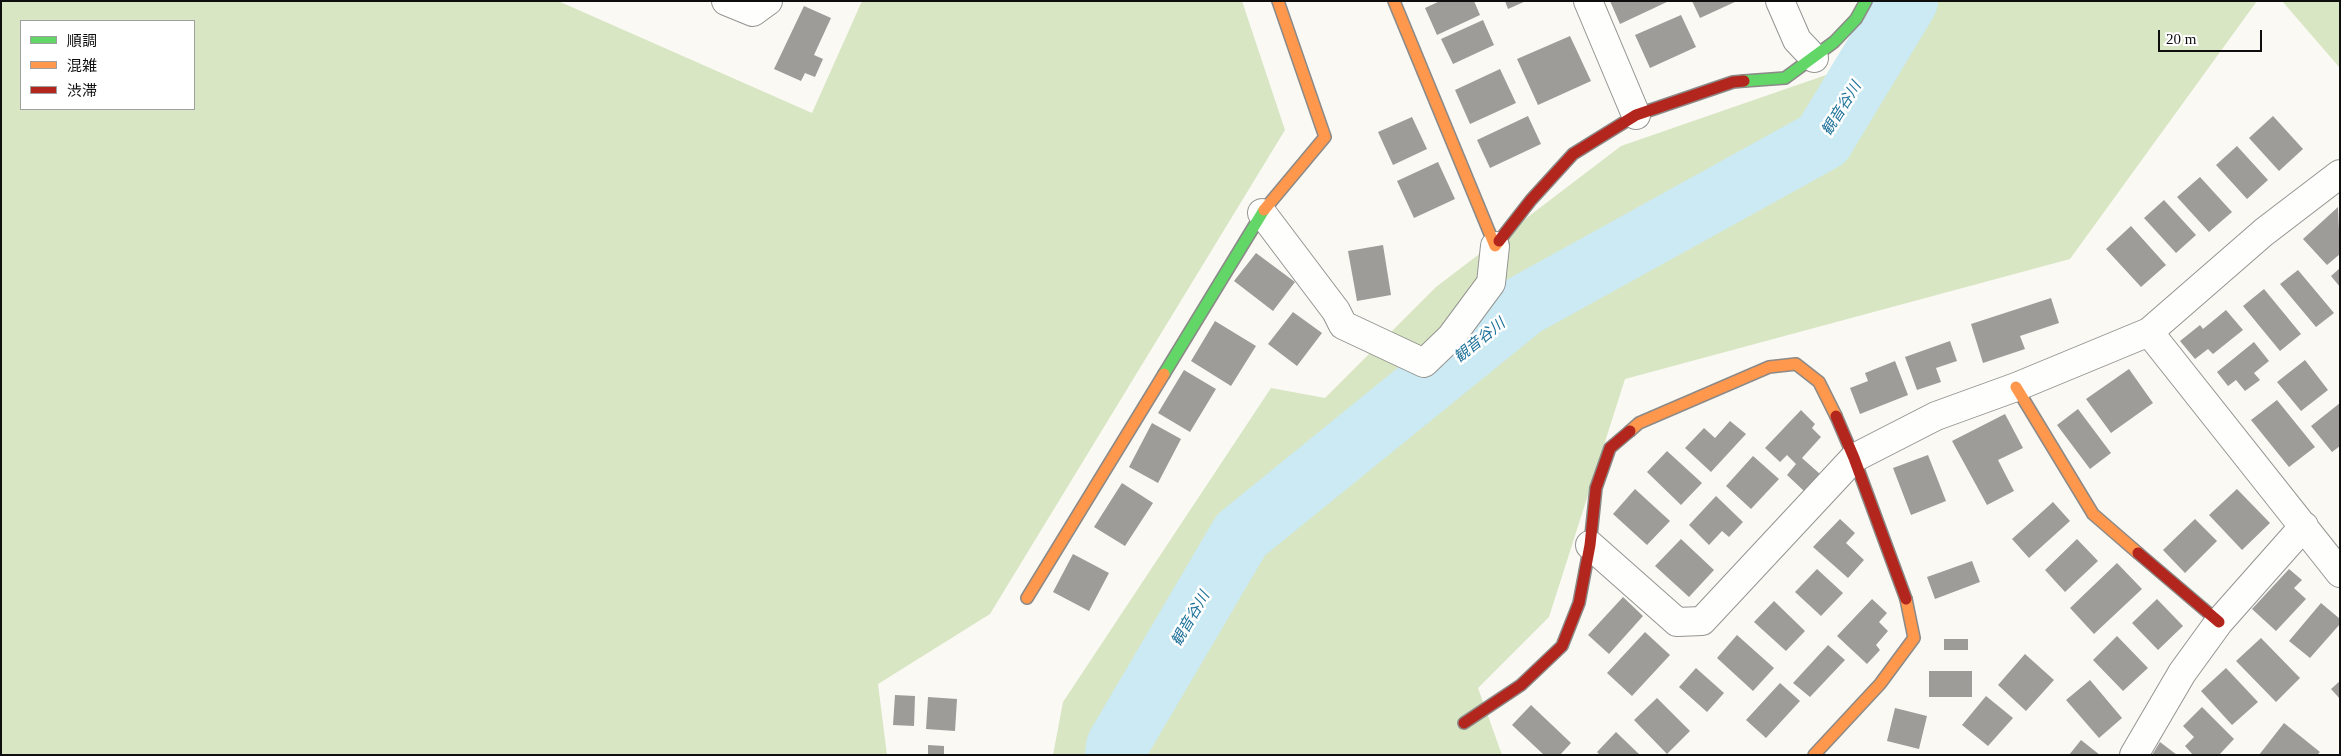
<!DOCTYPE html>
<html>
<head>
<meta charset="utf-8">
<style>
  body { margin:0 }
  #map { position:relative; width:2341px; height:756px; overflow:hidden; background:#faf9f4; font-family:"Times New Roman","Noto Sans JP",serif }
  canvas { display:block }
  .frame { position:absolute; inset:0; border:2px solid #0e0e0e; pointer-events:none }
  .legend { position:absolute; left:20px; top:20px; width:175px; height:90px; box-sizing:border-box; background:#fff; border:1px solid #9f9f9f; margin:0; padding:6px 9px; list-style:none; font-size:15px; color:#0e0e0e }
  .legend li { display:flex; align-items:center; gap:10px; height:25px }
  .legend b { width:25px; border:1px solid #9f9f9f }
  .scale { position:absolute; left:2158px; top:30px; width:104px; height:22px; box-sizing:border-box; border:2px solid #0e0e0e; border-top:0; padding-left:6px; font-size:15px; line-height:18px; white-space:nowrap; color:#0e0e0e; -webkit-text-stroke:4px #fff; paint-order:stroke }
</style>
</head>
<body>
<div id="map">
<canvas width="2341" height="756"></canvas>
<div class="frame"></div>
<ul class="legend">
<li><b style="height:6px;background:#63d668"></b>順調</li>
<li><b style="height:6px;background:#ff974d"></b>混雑</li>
<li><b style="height:6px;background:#b3261e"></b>渋滞</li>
</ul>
<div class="scale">20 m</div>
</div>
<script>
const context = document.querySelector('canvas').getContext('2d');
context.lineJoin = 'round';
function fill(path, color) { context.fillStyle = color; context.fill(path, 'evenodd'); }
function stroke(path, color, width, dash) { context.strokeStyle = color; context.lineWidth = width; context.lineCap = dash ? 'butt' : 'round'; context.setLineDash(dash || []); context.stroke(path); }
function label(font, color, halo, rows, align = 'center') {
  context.font = font + ' "Times New Roman","Noto Sans JP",serif'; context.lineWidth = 5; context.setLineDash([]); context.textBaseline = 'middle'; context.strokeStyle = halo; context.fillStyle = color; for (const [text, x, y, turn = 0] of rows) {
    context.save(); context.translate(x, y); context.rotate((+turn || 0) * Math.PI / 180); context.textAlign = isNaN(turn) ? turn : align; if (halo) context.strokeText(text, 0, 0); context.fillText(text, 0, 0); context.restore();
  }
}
const forest = new Path2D(`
  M1 1H558L812 113 862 1H1242L1285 130 990 614 878 684 887 755H1ZM21 21H194V109H21Z
  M1890 1H2257L2070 259 1625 379 1549 617 1478 688 1502 755H1053L1063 702 1271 388 1325 398 1436 287 1621 146 1875 58Z
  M2282 1H2340V68Z`);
const river = new Path2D(`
  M1116 755 1117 746 1241 535 1523 306 1823 140 1907 1`);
const building = new Path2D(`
  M1440 1H1474L1480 15 1437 35 1425 8Z
  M1505 1H1526L1508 9Z
  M1610 1H1669L1620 24Z
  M1692 1H1737L1700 18Z
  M804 6 831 18 814 55 823 59 815 77 805 73 801 81 774 69Z
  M1681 15 1696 47 1650 68 1635 35Z
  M1483 20 1494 45 1453 64 1441 39Z
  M1570 36 1591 81 1538 105 1517 59Z
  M1500 69 1516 103 1470 124 1455 90Z
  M1528 116 1541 144 1490 168 1477 140Z
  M2273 116 2303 149 2279 171 2249 138Z
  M1412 117 1427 149 1393 165 1378 132Z
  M2237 146 2268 180 2247 199 2216 165Z
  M1438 162 1455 199 1414 218 1397 181Z
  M2200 177 2232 212 2209 232 2177 197Z
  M2164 200 2196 235 2176 253 2144 218Z
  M2338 207 2340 254 2327 265 2303 239Z
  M2131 226 2166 265 2141 287 2106 249Z
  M1383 245 1391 295 1357 301 1348 251Z
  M1256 253 1295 282 1273 311 1234 281Z
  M2340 268V287L2331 276Z
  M2298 270 2334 313 2316 327 2280 284Z
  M2264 289 2301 334 2280 351 2243 306Z
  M2051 298 2059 323 2020 336 2025 349 1983 363 1971 324Z
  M2226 310 2243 330 2213 354 2208 349 2195 359 2180 341 2200 325 2203 329Z
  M1293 312 1322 333 1297 366 1268 344Z
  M1215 321 1256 346 1231 386 1191 361Z
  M1950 341 1957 361 1936 368 1941 382 1917 390 1905 357Z
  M2254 342 2269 361 2254 373 2260 380 2245 391 2236 380 2228 386 2217 372Z
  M2305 360 2328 390 2301 411 2277 382Z
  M1895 361 1908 395 1860 414 1850 388 1868 381 1865 373Z
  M2129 369 2153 403 2111 433 2086 399Z
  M1184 370 1216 389 1190 432 1158 413Z
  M2277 400 2315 447 2289 467 2251 420Z
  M2340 403V446L2332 452 2311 426Z
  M2078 409 2111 453 2090 469 2057 425Z
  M1801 410 1815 424 1812 428 1821 437 1802 458 1820 474 1804 491 1787 475 1796 464 1787 455 1780 462 1765 448Z
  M2005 414 2023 448 1998 460 2014 491 1987 505 1952 441Z
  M1730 421 1746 434 1711 472 1685 448 1704 428 1715 438Z
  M1152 423 1181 439 1158 483 1129 467Z
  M1667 451 1702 483 1681 505 1647 472Z
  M1928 455 1946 501 1911 515 1893 468Z
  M1753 456 1779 479 1751 509 1726 486Z
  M1122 483 1153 503 1125 546 1094 527Z
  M1635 489 1670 521 1647 545 1613 514Z
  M2237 489 2270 523 2242 550 2209 515Z
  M1716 496 1743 522 1729 537 1722 531 1709 545 1689 525Z
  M2053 502 2070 521 2029 558 2012 539Z
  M1840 519 1855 533 1846 543 1864 560 1848 578 1813 547Z
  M2195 519 2217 541 2185 573 2163 550Z
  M1681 539 1714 570 1689 597 1655 566Z
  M2077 539 2098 561 2065 592 2045 570Z
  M1073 554 1109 573 1089 611 1053 592Z
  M1972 561 1980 582 1935 599 1927 577Z
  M2117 563 2142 589 2094 634 2070 608Z
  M1817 569 1843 593 1821 616 1795 592Z
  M2289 569 2302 580 2294 588 2306 599 2276 631 2252 609Z
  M1623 597 1643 616 1609 654 1588 635Z
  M1872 599 1887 613 1879 622 1888 631 1876 645 1880 650 1867 664 1837 636Z
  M2157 599 2183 626 2158 650 2132 623Z
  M1774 601 1805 631 1786 651 1754 622Z
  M2321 603 2340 619V624L2310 658 2289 641Z
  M1645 632 1670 655 1632 696 1607 673Z
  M1737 635 1774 668 1753 691 1717 658Z
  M2117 636 2148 668 2123 691 2093 660Z
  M2261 638 2300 678 2276 702 2236 661Z
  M1944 639H1968V650H1944Z
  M1828 645 1845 660 1810 697 1793 683Z
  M2025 654 2054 680 2026 711 1998 685Z
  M1696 668 1724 693 1707 712 1679 687Z
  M2226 668 2258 702 2232 725 2201 691Z
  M1929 671H1972V697H1929Z
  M2090 680 2122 718 2099 738 2066 700Z
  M2340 681V699L2331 689Z
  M1780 683 1800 701 1766 738 1746 720Z
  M895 695 915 696 914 726 893 725Z
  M1986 696 2013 718 1988 746 1962 725Z
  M928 697 957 699 955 731 926 729Z
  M1657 698 1690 731 1667 754 1634 720Z
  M1531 705 1571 743 1560 755H1544L1512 725Z
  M2202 707 2234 739 2219 755H2193L2185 746 2194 737 2183 726Z
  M1895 708 1927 716 1919 749 1887 741Z
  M2284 723 2320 752 2317 755H2259Z
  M1616 732 1640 755H1600L1597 752Z
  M2081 740 2100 755H2069Z
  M2160 742 2177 755H2152Z
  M928 745 944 746V755H928Z`);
const street = new Path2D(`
  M726 1 753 12 768 1
  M1588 1 1636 115
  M1780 1 1797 40 1814 58
  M1262 213 1336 311 1343 325 1424 363 1451 337 1491 283 1495 246
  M2149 332 2340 573
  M1590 545 1677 622 1702 621 1854 458 1936 416 2016 387 2149 332 2264 232 2340 174
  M2134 755 2182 673 2219 622 2304 526`);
const fast = new Path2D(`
  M1744 81 1785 78 1834 42 1856 19 1866 1
  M1164 374 1264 210`);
const slow = new Path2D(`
  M1394 1 1495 246 1499 241
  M1264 210 1325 137 1278 1
  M2016 387 2093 514 2138 553
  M1630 431 1639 423 1769 367 1796 364 1819 382 1836 416
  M1027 598 1164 374
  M1814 755 1880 684 1914 638 1906 599`);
const jam = new Path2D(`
  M1499 241 1531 200 1573 154 1636 115 1733 82 1744 81
  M1836 416 1854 458 1906 599
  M2138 553 2219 622
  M1464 723 1521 685 1562 646 1579 603 1590 545 1596 488 1610 448 1630 431`);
const waterNames = [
  ["観音谷川",1842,109,-58],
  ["観音谷川",1480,341,-39],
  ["観音谷川",1191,619,-60]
];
fill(forest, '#d8e6c3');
stroke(river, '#cbeaf3', 62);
fill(building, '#9e9c99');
stroke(street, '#949492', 30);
stroke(fast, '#8b8a88', 14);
stroke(slow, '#8b8a88', 14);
stroke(jam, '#8b8a88', 14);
stroke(street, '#fefefd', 28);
stroke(fast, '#63d668', 11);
stroke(slow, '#ff974d', 11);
stroke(jam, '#b3261e', 11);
label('italic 15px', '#1e7299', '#fff', waterNames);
</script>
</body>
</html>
